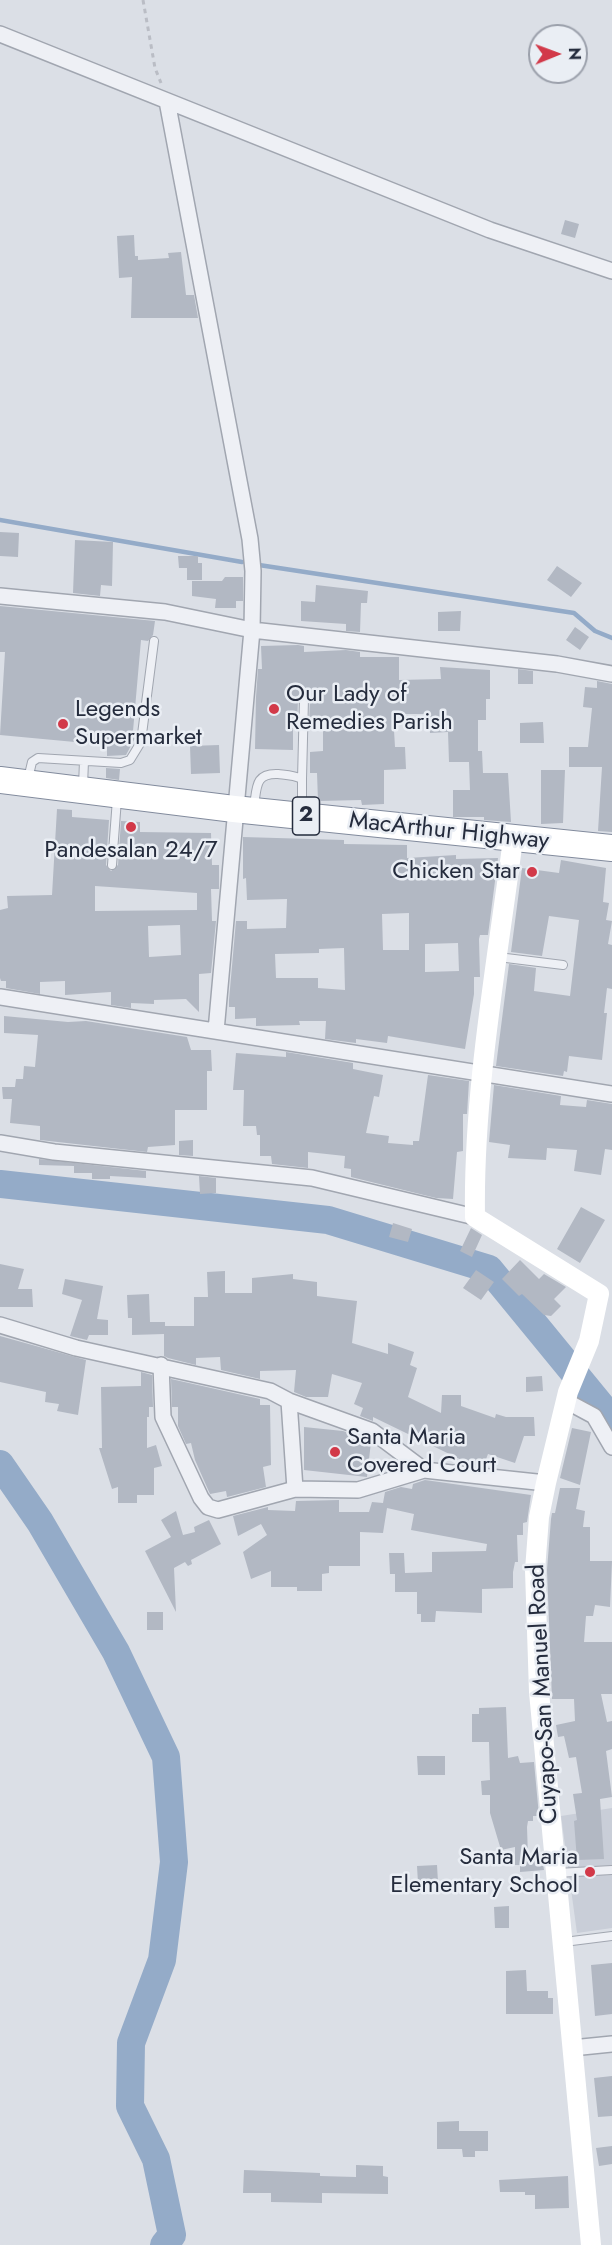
<!DOCTYPE html>
<html>
<head>
<meta charset="utf-8">
<style>
  body { margin:0 }
  #map { position:relative; width:612px; height:2245px; overflow:hidden; background:#dbdfe6; font-family:Jost,sans-serif }
  canvas { display:block }
  .north { position:absolute; left:528px; top:24px; width:60px; height:60px; box-sizing:border-box; background:#eaeef4; border:2px solid #9ba0ab; border-radius:50%; rotate:89deg; font-size:16px; font-weight:700; line-height:24px; text-align:center; color:#252c3d }
  .north::after { content:''; display:block; margin:auto; width:21px; height:27px; background:#d23949; clip-path:polygon(50% 0,100% 100%,50% 72%,0 100%) }
</style>
</head>
<body>
<div id="map">
<canvas width="612" height="2245"></canvas>
<div class="north">N</div>
</div>
<script>
const context = document.querySelector('canvas').getContext('2d');
context.lineJoin = 'round';
function fill(path, color) { context.fillStyle = color; context.fill(path, 'evenodd'); }
function stroke(path, color, width, dash) { context.strokeStyle = color; context.lineWidth = width; context.lineCap = dash ? 'butt' : 'round'; context.setLineDash(dash || []); context.stroke(path); }
function label(font, color, halo, rows, align = 'center') {
  context.font = font + ' Jost,sans-serif'; context.lineWidth = 5; context.setLineDash([]); context.textBaseline = 'middle'; context.strokeStyle = halo; context.fillStyle = color; for (const [text, x, y, turn = 0] of rows) {
    context.save(); context.translate(x, y); context.rotate((+turn || 0) * Math.PI / 180); context.textAlign = isNaN(turn) ? turn : align; if (halo) context.strokeText(text, 0, 0); context.fillText(text, 0, 0); context.restore();
  }
}
const built = new Path2D(`
  M612 1808V1928L577 1933 561 1816Z`);
const stream = new Path2D(`
  M0 520 242 562
  M259 565 574 613 595 631 612 638`);
const river = new Path2D(`
  M0 1184 328 1220 489 1269 612 1419
  M0 1464 40 1522 116 1652 166 1757 174 1862 162 1960 131 2043 130 2106 156 2159 172 2235 164 2245`);
const building = new Path2D(`
  M565 220 579 224 575 238 561 234Z
  M134 235 135 256H138V260L169 258 168 253 181 252 186 295H194L198 318H131L132 277 119 278 117 236Z
  M0 532 19 533 18 557 0 556Z
  M75 540 113 542 112 586 101 585 100 596 73 593Z
  M178 556H198V563H202V580H187V568H179Z
  M557 566 582 583 571 597 547 580Z
  M225 577H243V601H236V608H215L216 599 192 596V581H222Z
  M316 585 368 591 367 603H361L360 632 346 631V624L301 621V601L315 602Z
  M0 606 155 621 153 635 148 641 141 640 133 731 135 738 126 755 107 756V745L0 735 5 652H0Z
  M461 611 460 631H438V612Z
  M575 627 589 637 580 650 566 640Z
  M298 645 304 646V652L346 650 360 652V657H399V680L441 679 440 667 490 670V699H486V720H478V751H482L483 773H508L511 822 484 820V817H453V790H470L469 762H449L448 732 430 733 429 714H393L395 747H405L406 769 384 770V804L362 805 361 800 318 801 317 773H310V752L323 751V726H309L310 699 307 694H301L298 698 297 727H293V750L255 749 256 697 258 669H262L261 646Z
  M518 669 533 671V684H518Z
  M597 681 612 684V832L598 831 602 767H569V747H588L592 708 583 707 585 687 597 688Z
  M543 722 544 743H520V723Z
  M219 745 220 773 191 774 190 746Z
  M106 768 120 769 119 780 106 778Z
  M541 770H565L563 823 541 824Z
  M57 809 72 810V817L109 820 106 865 111 871 118 865 121 821 140 822V832L211 833 212 865H219V889H211L212 921H216L211 973 199 974V1012L186 999 154 1000V1004L131 1003V1008L111 1005V992L65 995V981L40 982V994L6 988V981H1L0 978V910L8 908 7 896 52 895ZM95 886 197 893V910L95 911ZM180 925 181 955 149 957 148 926Z
  M243 837 344 840V844L407 845V858L456 855V859L498 858 488 935H480L479 939 480 977H474V994L465 1049 388 1036 387 1043 356 1039V1043L325 1039 326 1021H299L300 1025 256 1026V1018L235 1019V1007H229V1000L236 921H247V929L286 928 287 899 247 900 246 878 243 879ZM409 913V950H383L382 914ZM458 943 459 971 425 972V944ZM344 948 345 990 318 988V978H276L275 954 319 953V949Z
  M561 860 606 868 603 902 609 903 606 920 612 921 608 944 612 945V989L607 988 604 1013H607L602 1060 569 1056 567 1072 564 1071 563 1076 496 1066 509 964 536 968 534 991 570 996 579 920 549 916 542 956 511 952 522 868 559 873Z
  M4 1016 68 1022 86 1021 187 1037 191 1050H211L212 1071H207V1110H175V1145L148 1147 147 1152 40 1140V1126L10 1123 12 1099H3L2 1087H15L16 1079H23L24 1066 35 1067 38 1035 4 1033Z
  M286 1052 353 1063V1069L383 1075 379 1097 374 1096 366 1133 389 1136 388 1143 413 1145V1141H419L428 1075 469 1081 467 1114H463V1151L457 1152 453 1199 436 1198 351 1177V1169L344 1168 345 1156 308 1152V1168L272 1164 271 1156H260V1135H257L256 1126H243L244 1090H233L236 1053 286 1057Z
  M494 1085 561 1096 560 1105 586 1107 587 1100 612 1104V1150L605 1149 601 1175 574 1171 577 1150 547 1148 546 1160 508 1158 510 1145 489 1142Z
  M193 1140V1156L179 1155V1141Z
  M39 1159 146 1171V1178L110 1176V1179H92V1173H74V1166L39 1165Z
  M199 1176 216 1178V1193L200 1194Z
  M581 1207 605 1220 580 1263 557 1249Z
  M393 1223 412 1229 408 1242 389 1237Z
  M471 1228 482 1235 472 1257 460 1251Z
  M520 1260 539 1279 544 1274 566 1287 554 1299 561 1306 551 1316 544 1315 522 1294 519 1296 502 1279Z
  M0 1264 24 1269 18 1289H32L33 1307H0Z
  M476 1270 494 1282 481 1300 463 1288Z
  M225 1271V1293H252V1278L293 1274V1279L317 1282V1296L357 1301 352 1343 388 1354V1343L414 1352 410 1365 417 1368 408 1397 441 1413 442 1395H461V1406L495 1418 496 1414 506 1417H534L535 1436H524L515 1463 488 1454 483 1467 472 1465 373 1417V1421L360 1416 363 1408 354 1404 362 1383 332 1374 328 1397H306L294 1392 296 1370 260 1371V1379L221 1370 220 1357 196 1358V1365L168 1358 164 1356V1334L132 1335V1318H128L127 1295 149 1294 150 1322H165V1326H194V1297H208L207 1272Z
  M65 1279 103 1286 97 1319 108 1320V1335H89L87 1340 70 1336 82 1300 62 1294Z
  M0 1336 86 1360 78 1415 57 1411 59 1404 45 1402 46 1392 0 1382Z
  M141 1372 152 1375 153 1407H149V1417H147V1448L156 1445 162 1466 154 1468V1495H137V1503H118V1487L112 1489 99 1448H102L101 1387 141 1386Z
  M542 1376 543 1391 526 1392V1377Z
  M171 1379 260 1399V1405H270L271 1465 263 1467 266 1487 227 1497 226 1491 210 1494 195 1460 191 1443 186 1444 178 1426V1407H172Z
  M304 1427 343 1431 371 1442 367 1477 304 1470Z
  M572 1428 591 1432 580 1485 560 1478Z
  M425 1480 531 1495 527 1522 523 1523V1535H517L518 1562H515L513 1572V1588L482 1589V1613L436 1611 435 1622H421V1614H417V1592H395V1574H390L389 1553H404L405 1573 432 1572V1552L486 1551 487 1544 411 1530 414 1514 387 1508 383 1533 360 1532V1566H329V1573L322 1574V1591H297V1587H271V1571L251 1579 243 1552 267 1535 261 1524 238 1536 233 1516 268 1507V1510L295 1511 296 1501 339 1500V1512H369L372 1502 383 1503 385 1492 401 1487 412 1489 413 1484Z
  M560 1488H580L576 1509 585 1511 583 1527H590V1561H612L610 1607 595 1605 593 1616H586L584 1642H612V1694H601L607 1722 612 1721V1749L606 1751 612 1797 600 1799 604 1859 577 1860 574 1821 577 1820 573 1794 582 1793 576 1757 569 1758 564 1736 558 1737 556 1725 575 1721 574 1699H552L547 1570 551 1519 552 1513H555Z
  M176 1511 183 1535 195 1532 194 1527 209 1520 221 1544 191 1560 192 1564 188 1566 185 1562 174 1568 176 1612 145 1551 171 1537 161 1520Z
  M147 1612H163V1630H147Z
  M506 1707 508 1758 518 1756 520 1763 534 1762 539 1816H533V1821H528L527 1827 528 1857H542L544 1870 520 1872V1865H515V1847L501 1850 490 1813V1795H482L481 1781 490 1780 489 1742H472V1714H479V1708Z
  M417 1756H445V1775H418Z
  M437 1865 438 1882 418 1883 417 1866Z
  M509 1906V1928H495L494 1907Z
  M612 1963V2014L595 2016 591 1965Z
  M526 1970 527 1991H548V1998H553V2014H506V1971Z
  M612 2076V2116L598 2117 594 2078Z
  M459 2121V2131H488V2151H475V2157H463L462 2149H437V2122Z
  M612 2146V2164L599 2166 596 2148Z
  M356 2165 383 2166V2176L388 2177V2194L322 2193V2203L271 2202V2193H243L244 2170 320 2173V2176L356 2177Z
  M568 2176 569 2208 535 2209V2195H525V2192H500L499 2180Z`);
const path = new Path2D(`
  M143 0 155 68 161 83`);
const lane = new Path2D(`
  M28 779 32 762 38 758 121 763 130 760 141 742 154 641
  M302 779 304 699
  M83 786 84 761
  M254 806C257 787 255 773 278 774 287 775 294 775 302 779V813
  M112 865 117 799
  M498 957 563 965
  M557 1873 612 1870
  M564 1942 612 1936`);
const street = new Path2D(`
  M0 34 490 230 612 271
  M167 101 250 539 253 571 252 630 216 1031
  M0 596 165 612 252 630 557 664 612 674
  M0 997 612 1094
  M0 1143 54 1152 312 1178 475 1217
  M0 1325 76 1348 270 1391 289 1401 372 1431 424 1470 546 1483
  M161 1365 163 1417 201 1498 208 1507 218 1510 295 1489 289 1401
  M566 1401 594 1416 612 1447
  M295 1489 358 1490 424 1470
  M572 2048 612 2044`);
const secondary = new Path2D(`
  M513 839C497 964 473 1091 475 1217L599 1294 589 1341 568 1392 546 1483 539 1517 535 1570 539 1692 591 2245`);
const highway = new Path2D(`
  M0 780 234 809 612 848`);
const markers = [
  [274,709,6,"#d23949"],
  [63,724,6,"#d23949"],
  [131,827,6,"#d23949"],
  [532,872,6,"#d23949"],
  [335,1452,6,"#d23949"],
  [590,1872,6,"#d23949"]
];
const shields = [
  [306,816,27]
];
const shieldNames = [
  ["2",306,816]
];
const poiNames = [
  ["Our Lady of",286,695],
  ["Remedies Parish",286,723],
  ["Legends",75,710],
  ["Supermarket",75,738],
  ["Pandesalan 24/7",131,851,"center"],
  ["Chicken Star",520,872,"right"],
  ["Santa Maria",347,1438],
  ["Covered Court",347,1466],
  ["Santa Maria",578,1858,"right"],
  ["Elementary School",578,1886,"right"]
];
const streetNames = [
  ["MacArthur Highway",449,832,6],
  ["Cuyapo-San Manuel Road",544,1694,-93]
];
fill(built, '#c9ced8');
stroke(stream, '#94abc8', 4.5);
stroke(river, '#94abc8', 28);
fill(building, '#b2b8c3');
stroke(lane, '#a1a6b0', 10);
stroke(street, '#a1a6b0', 18);
stroke(highway, '#828b9d', 28);
stroke(path, '#babdc5', 3, [4.5, 4.5]);
stroke(lane, '#eef0f5', 8);
stroke(street, '#eef0f5', 15);
stroke(secondary, '#fff', 20);
stroke(highway, '#fff', 26);
for (const [x, y, r, color] of markers) { const dot = new Path2D(); dot.arc(x, y, r, 0, 2 * Math.PI); context.fillStyle = color; context.fill(dot); stroke(dot, '#eaeef4', 2); }
for (const [x, y, w] of shields) { const box = new Path2D(); box.roundRect(x - w / 2, y - 19, w, 38, 4.5); context.fillStyle = '#eaeef4'; context.fill(box); stroke(box, '#252c3d', 1.5); }
label('bold 22px', '#252c3d', null, shieldNames);
label('24px', '#252c3d', '#eaeef4', poiNames, 'left');
label('24px', '#252c3d', '#eaeef4', streetNames);
</script>
</body>
</html>
